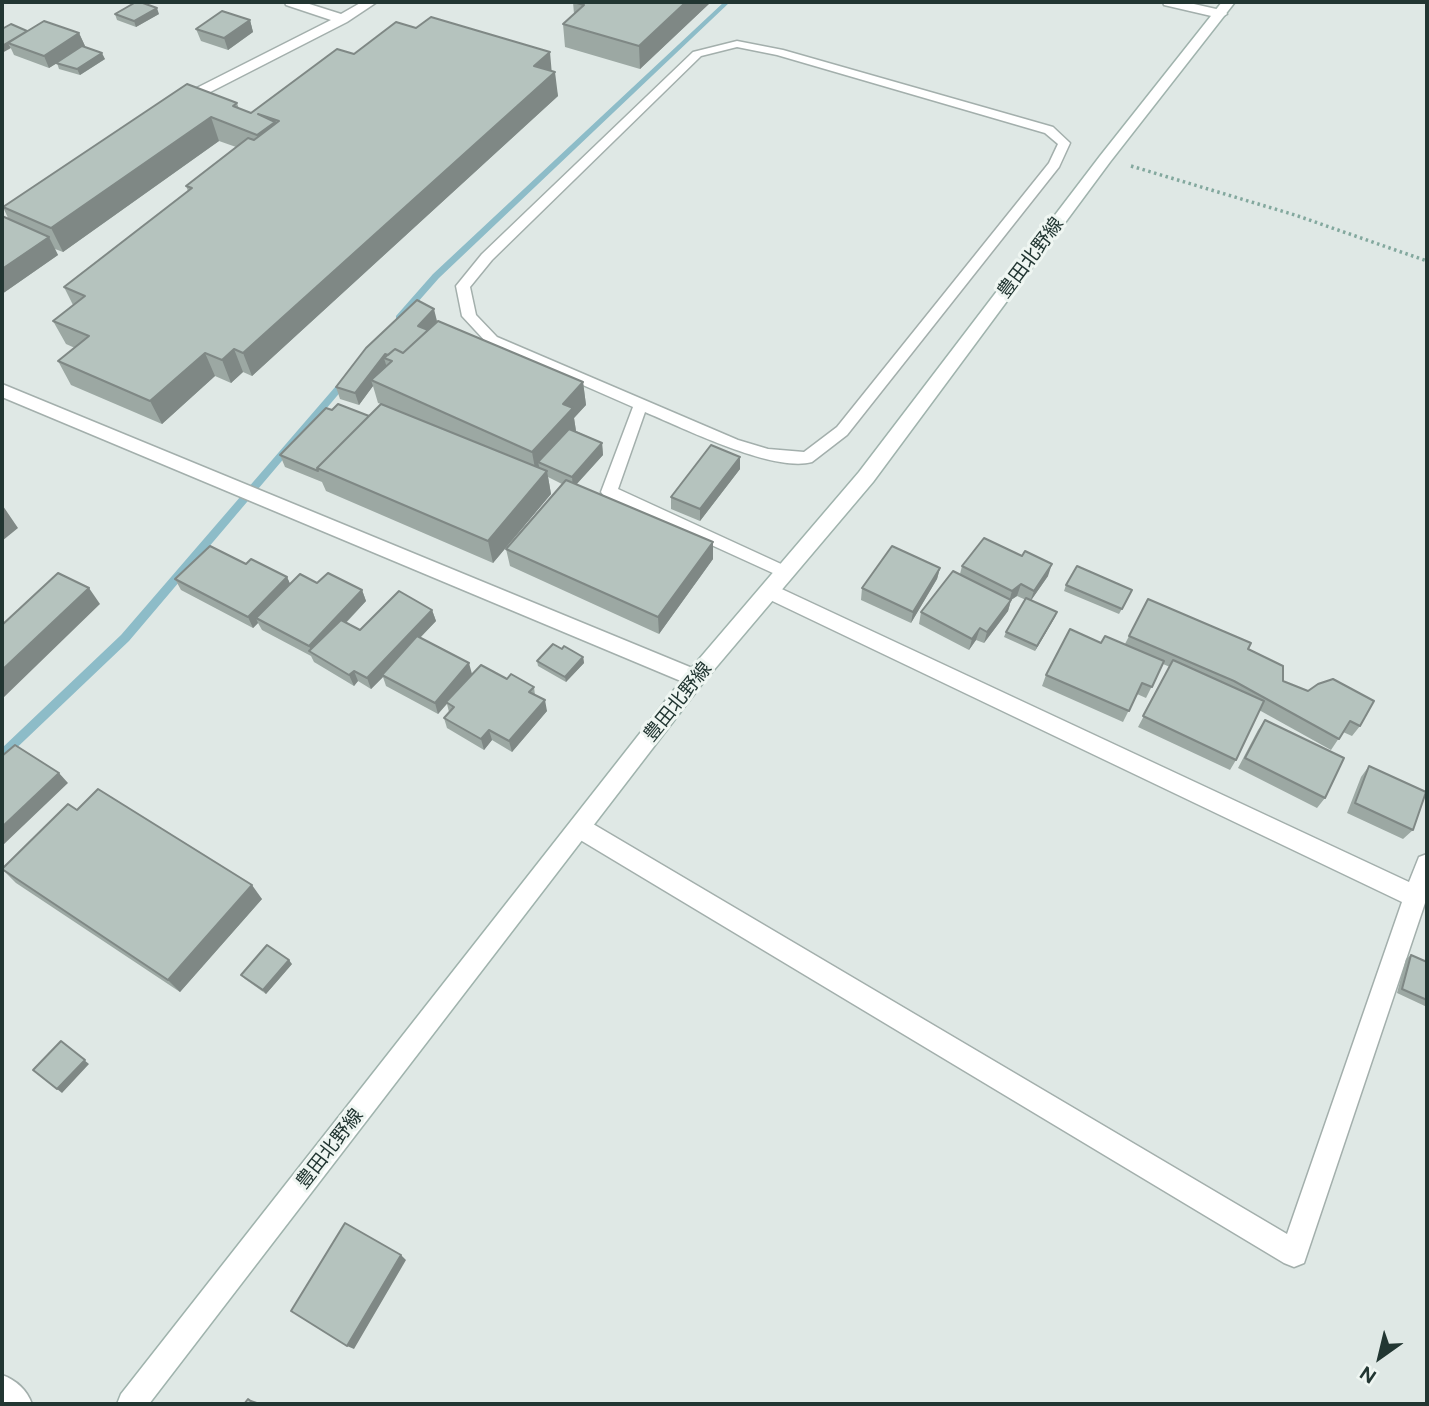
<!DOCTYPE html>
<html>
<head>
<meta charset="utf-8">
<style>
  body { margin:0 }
  #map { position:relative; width:1429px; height:1406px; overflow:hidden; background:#dfe8e5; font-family:Figtree,sans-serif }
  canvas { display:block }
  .frame { position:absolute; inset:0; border:4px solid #223632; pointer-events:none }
  .north { position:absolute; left:1345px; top:1322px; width:70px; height:70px; -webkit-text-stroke:5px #eff6f2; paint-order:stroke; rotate:214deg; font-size:19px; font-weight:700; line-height:28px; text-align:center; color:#223632 }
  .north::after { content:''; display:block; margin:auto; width:24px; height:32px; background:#223632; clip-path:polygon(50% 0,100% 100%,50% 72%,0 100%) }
</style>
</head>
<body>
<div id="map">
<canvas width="1429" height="1406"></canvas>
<div class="frame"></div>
<div class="north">N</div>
</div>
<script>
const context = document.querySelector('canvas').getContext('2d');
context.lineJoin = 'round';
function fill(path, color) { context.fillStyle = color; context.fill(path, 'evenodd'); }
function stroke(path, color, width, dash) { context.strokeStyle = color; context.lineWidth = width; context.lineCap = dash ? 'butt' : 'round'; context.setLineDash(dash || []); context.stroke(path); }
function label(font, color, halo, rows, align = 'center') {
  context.font = font + ' Figtree,"Noto Sans JP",sans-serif'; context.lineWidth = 6; context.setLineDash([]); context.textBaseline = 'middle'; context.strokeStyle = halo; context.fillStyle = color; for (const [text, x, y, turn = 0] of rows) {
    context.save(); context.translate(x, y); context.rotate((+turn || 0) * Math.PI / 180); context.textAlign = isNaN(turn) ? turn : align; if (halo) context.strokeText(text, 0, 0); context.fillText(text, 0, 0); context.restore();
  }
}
const stream = new Path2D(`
  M724 2H730L439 278 402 320H396V316L433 274Z
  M345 378 348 379V383L129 641 6 758 2 760V748L121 635 342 379Z`);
const path = new Path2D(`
  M1131 166 1295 215 1427 261`);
const service = new Path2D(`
  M737 41 783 50 1053 127 1070 143 1059 167 847 435 812 462C774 473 683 428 645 412L618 489 792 569 794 573 792 577 786 579 604 496 601 492 633 407 487 343 462 316 456 286 482 254 693 52ZM737 47 777 55 1045 133 1058 144 1049 163 837 427 804 452 768 449 738 440 497 337 476 315 470 287 492 260 701 56Z`);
const minor = new Path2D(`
  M285 2H303L341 14 362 2H377L347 22 183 106H173V100L331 20 286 5Z
  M1163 2H1185L1225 11 1227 14 1220 18 1164 5Z
  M2 384 702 672 705 678 702 684 695 686 688 684 2 397Z
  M771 584 1409 882 1419 857 1427 854V897L1304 1263 1294 1267 1284 1263 572 835 569 828 572 821 580 818 588 821 1287 1234 1402 902 764 597 761 592 764 587Z
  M2 1375C16 1380 27 1390 32 1404H2Z`);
const secondary = new Path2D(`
  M1222 2H1235L1110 162 873 482 702 684 149 1404H117L121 1394 688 672 859 472 1100 156Z`);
const wall = new Path2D(`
  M573 2H711L640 69 565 47 563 24 574 14Z
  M115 14H159L136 27 117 20Z
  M250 20 253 32 228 50 201 41 196 29Z
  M2 29 79 33 85 46H83L105 59 80 75 59 69 57 63 49 68 14 55Z
  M354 54 552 71 558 96 252 376 243 372 231 383 215 376 162 424 71 385 58 361 75 348 66 344 53 321 73 305 64 287 188 191 186 186 236 147 219 141 63 252 55 249 58 255 2 294V216L8 218 3 207 237 103 239 109 251 113Z
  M437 321 583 382 586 405 574 418 576 431 602 443 603 455 576 485 713 542V559L659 634 510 566 506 549 562 484 548 477 551 494 493 563 326 491 322 482 285 467 280 455 332 410 369 416 381 404 378 403 373 386 359 405 340 399 336 387 366 348Z
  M740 457V469L700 521 671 509V497Z
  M246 564 287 577 290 584 317 583 362 590 366 601 346 623 360 630 432 610 436 621 420 638 472 674 507 679 534 687 535 695 547 711 512 752 492 740 484 750 447 728 444 718 449 712 447 704 438 714 386 686 383 677 371 689 358 681 354 686 314 662 311 656 262 630 258 623 253 628 181 590 175 579Z
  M962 566 1048 576 1031 600 1057 612 1055 617 1035 651 1004 637 1006 632 1026 600 1017 596 1011 600 1008 611 984 643 976 640 969 650 919 624 921 612 960 574Z
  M940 568 937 579 911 623 861 600 862 588Z
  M1066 585 1130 595 1119 614 1064 591Z
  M1129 636 1248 649 1283 681 1360 726 1352 736 1343 732 1331 750 1259 710 1236 760 1230 770 1138 727 1170 667 1163 664 1146 698 1137 694 1123 722 1042 686 1046 675 1101 643 1125 644Z
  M562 649 583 657 584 663 566 682 538 666 537 661Z
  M1265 720 1325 798 1317 808 1238 768 1258 730Z
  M1369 766 1413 830 1403 839 1347 813 1361 777Z
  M77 810 262 899 180 992 16 883 2 869Z
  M1411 955 1427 962V1007L1397 993 1406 959Z
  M292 964 266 994 245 979 241 975Z`);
const shadedWall = new Path2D(`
  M686 2H711L640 69 639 46Z
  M157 8 159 14 136 27 134 21Z
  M250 20 253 32 228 50 224 38Z
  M27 31 8 43 11 48 2 53V46Z
  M79 33 85 46 49 68 44 56Z
  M550 52 552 75 555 72 558 96 252 376 243 353 534 66Z
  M102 53 105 59 80 75 77 69Z
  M211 117 219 141 63 252 51 228Z
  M275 122 282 146 265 159 257 135Z
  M49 237 58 255 2 294V269Z
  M434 309 437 321 421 338 418 326Z
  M234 349 243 372 231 383 222 360Z
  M205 353 215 376 162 424 150 401Z
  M385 354 386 359 384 358 387 368 371 380 373 386 359 405 355 393Z
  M583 382 586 405 574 418 576 431 545 465 538 462 540 470 536 474 532 452 563 404Z
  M602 443 603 455 573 488 572 477Z
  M740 457V469L700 521V509Z
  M547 471 551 494 493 563 488 541Z
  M3 506 18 528 2 541V507Z
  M713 542V559L659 634 658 617Z
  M1052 564 1048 576 1030 602 1034 591Z
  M940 568 937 579 911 623 913 612Z
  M287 577 292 588 256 618 258 623 253 628 248 617Z
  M1021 584 1017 596 1011 600 1008 611 984 643 987 632 1009 602 1012 591Z
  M89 588 100 604 2 699V670Z
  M362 590 366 601 315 655 312 653 309 646Z
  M432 610 436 621 383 676 382 675 383 677 371 689 367 678Z
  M1057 612 1055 617 1035 651 1037 646Z
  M980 628 976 640 969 650 972 639Z
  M583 657 584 663 566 682 565 677Z
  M469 663 472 674 438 714 435 703Z
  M354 671 358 681 354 686 349 675Z
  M545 700 547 711 512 752 509 741Z
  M489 730 492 740 484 750 481 739Z
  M59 773 68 783 2 846V827Z
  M252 885 262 899 180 992 168 980Z
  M289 960 292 964 266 994 263 990Z
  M61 1041 89 1064 62 1093 57 1089Z
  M401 1255 406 1260 354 1349 347 1346Z
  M248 1399 260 1403 261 1404H254Z`);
const building = new Path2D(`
  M136 2H140L157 8 134 21 115 14Z
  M573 2H686L639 46 563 24 584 5Z
  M222 11 250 20 224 38 196 29Z
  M431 17 550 52 534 66 555 72 243 353 234 349 222 360 205 353 150 401 58 361 89 336 53 321 85 296 64 287 192 188 186 186 248 138 254 140 279 121 258 114 275 122 257 135 211 117 51 228 3 207 187 84 237 103 233 106 251 113 337 49 354 54 396 22 416 28Z
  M44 21 79 33 44 56 8 43Z
  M11 24 27 31 2 46V29Z
  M82 46 102 53 77 69 56 63Z
  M2 216 49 237 2 269Z
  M417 300 434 309 418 326 428 330 403 353 395 349 388 355 385 354 355 393 336 387 366 348Z
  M438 321 583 382 563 404 573 408 532 452 371 380 392 361 384 358 395 349 403 353Z
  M338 404 369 416 317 468 318 471 280 455 326 408 332 410Z
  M381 404 547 471 488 541 317 468Z
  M569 429 602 443 572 477 538 462Z
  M711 445 740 457 700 509 671 497Z
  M566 480 713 542 658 617 506 549Z
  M984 538 1022 556 1025 551 1052 564 1034 591 1021 584 1012 591 962 566Z
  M210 546 246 564 251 559 287 577 248 617 175 579Z
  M892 546 940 568 913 612 862 588Z
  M1077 566 1132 590 1122 609 1066 585Z
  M953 571 1011 600 987 632 980 628 972 639 921 612Z
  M58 573 89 588 2 670V625Z
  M328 573 362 590 309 646 256 618 300 574 317 583Z
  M399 591 432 610 367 678 354 671 349 675 309 651 341 620 360 630Z
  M1026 598 1057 612 1037 646 1006 632Z
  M1148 599 1251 643 1248 649 1283 666V681L1308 691 1318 684 1333 679 1374 701 1360 726 1350 721 1339 739 1234 681 1129 636Z
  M1070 629 1101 643 1105 636 1164 661 1152 687 1142 683 1129 711 1046 675Z
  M417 636 469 663 435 703 382 675Z
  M553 644 562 649 564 646 583 657 565 677 537 661Z
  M1173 660 1264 701 1236 760 1143 716Z
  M481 665 507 679 511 674 534 687 529 692 545 700 509 741 489 730 481 739 444 718 454 707 446 702Z
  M1265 720 1344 758 1325 798 1245 758Z
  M15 745 59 773 2 827V756Z
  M1369 766 1426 792 1413 830 1355 803Z
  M98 789 252 885 168 980 2 869 68 804 77 810Z
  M267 945 289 960 263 990 241 975Z
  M1411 955 1427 962V1000L1402 989Z
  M61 1041 85 1060 57 1089 33 1070Z
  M345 1223 401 1255 347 1346 291 1311Z
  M248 1399 254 1404H244Z`);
const streetNames = [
  ["豊田北野線",1031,258,-53],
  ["豊田北野線",678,702,-51],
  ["豊田北野線",330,1149,-52]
];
fill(stream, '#8dbcc8');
stroke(service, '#a3afac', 3);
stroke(minor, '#a3afac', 3);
stroke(secondary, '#a0b3ad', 3);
stroke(path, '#83a89e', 3.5, [2.5, 3.5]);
fill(service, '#fff');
fill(minor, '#fff');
fill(secondary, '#fff');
fill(wall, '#9ca8a3');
fill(shadedWall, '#7f8885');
fill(building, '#b5c3be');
stroke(building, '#7f8885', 2);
label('19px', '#223632', '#eff6f2', streetNames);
</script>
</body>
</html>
